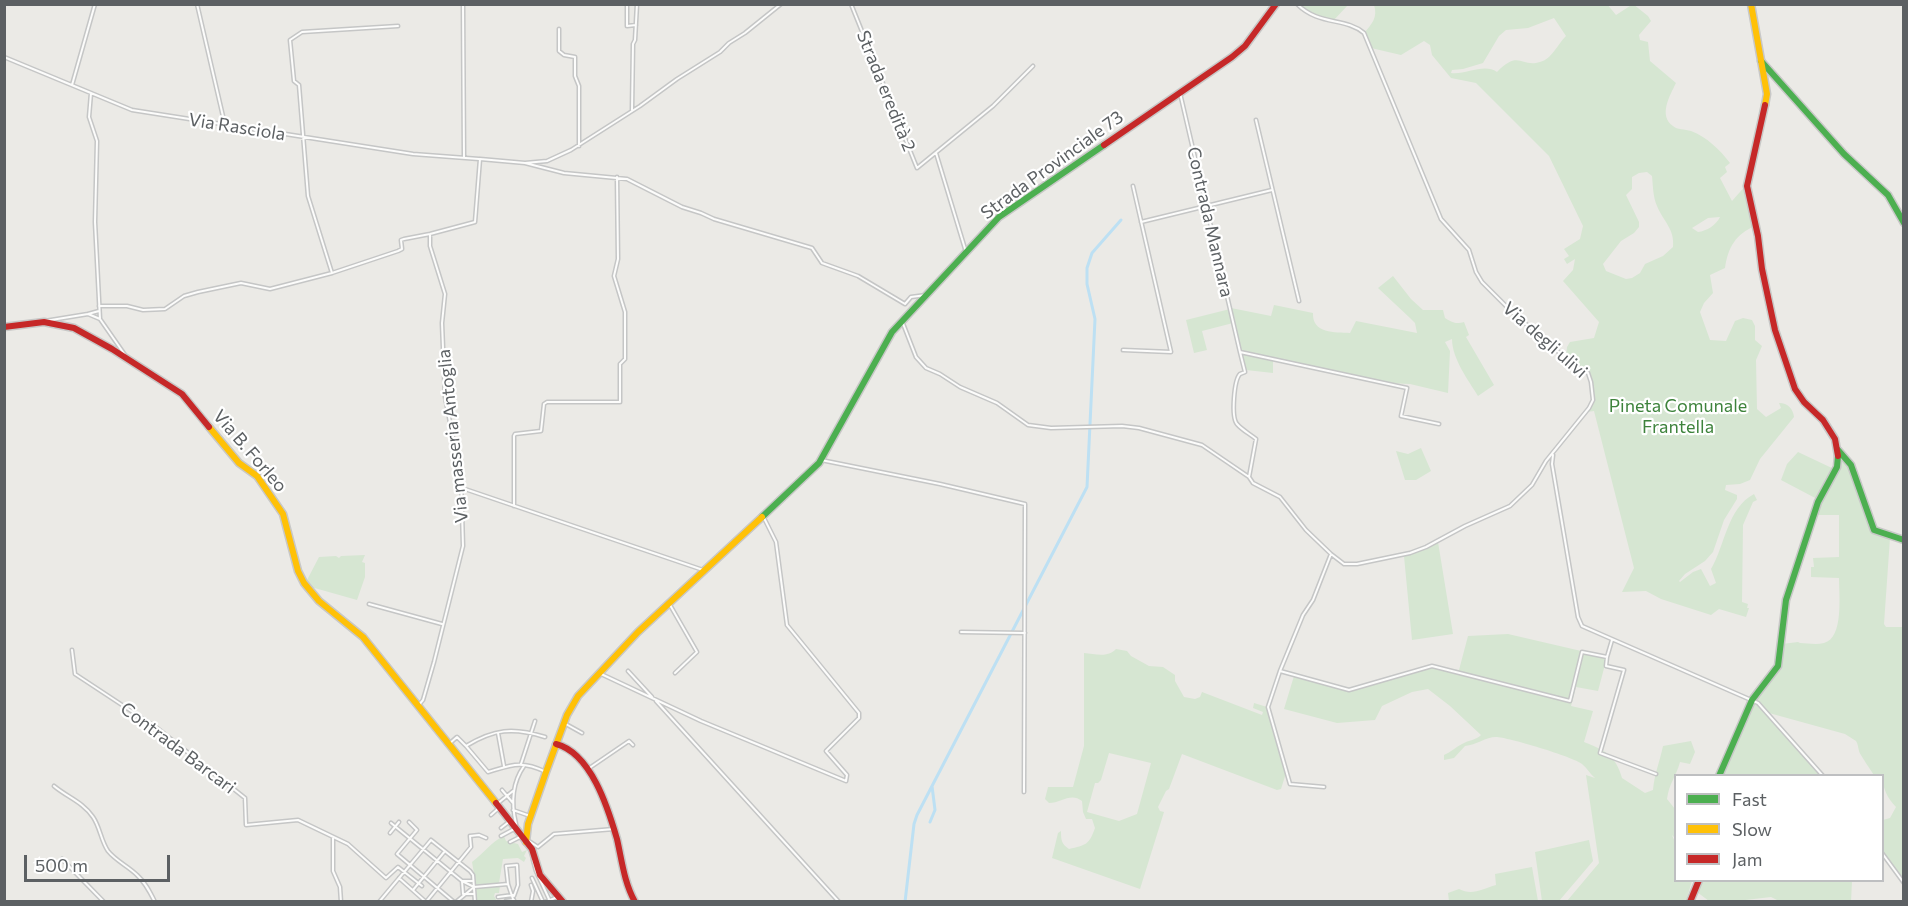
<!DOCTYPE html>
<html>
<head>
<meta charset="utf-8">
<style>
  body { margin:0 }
  #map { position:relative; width:1908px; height:906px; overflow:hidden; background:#ebeae6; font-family:Commissioner,sans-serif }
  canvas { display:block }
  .frame { position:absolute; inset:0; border:6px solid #5c6063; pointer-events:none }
  .legend { position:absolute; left:1674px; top:774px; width:210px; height:108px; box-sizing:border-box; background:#fff; border:2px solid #bebfc1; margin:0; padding:8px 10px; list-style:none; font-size:18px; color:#5c6063 }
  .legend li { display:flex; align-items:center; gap:12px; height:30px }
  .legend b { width:30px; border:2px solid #bebfc1 }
  .scale { position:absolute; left:24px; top:855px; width:146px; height:27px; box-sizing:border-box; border:3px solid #5c6063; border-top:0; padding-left:8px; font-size:18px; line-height:21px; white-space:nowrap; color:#5c6063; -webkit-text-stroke:4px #fff; paint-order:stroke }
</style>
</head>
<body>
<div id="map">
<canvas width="1908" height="906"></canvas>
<div class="frame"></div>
<ul class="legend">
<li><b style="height:8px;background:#4caf50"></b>Fast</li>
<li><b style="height:8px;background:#ffc107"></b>Slow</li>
<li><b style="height:8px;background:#c62828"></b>Jam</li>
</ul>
<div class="scale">500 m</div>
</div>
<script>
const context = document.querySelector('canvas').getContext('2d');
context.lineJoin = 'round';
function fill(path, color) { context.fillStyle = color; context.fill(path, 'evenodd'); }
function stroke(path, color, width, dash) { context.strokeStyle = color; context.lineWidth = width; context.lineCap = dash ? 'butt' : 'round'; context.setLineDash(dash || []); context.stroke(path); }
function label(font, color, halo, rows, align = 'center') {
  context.font = font + ' Commissioner,sans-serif'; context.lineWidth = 4.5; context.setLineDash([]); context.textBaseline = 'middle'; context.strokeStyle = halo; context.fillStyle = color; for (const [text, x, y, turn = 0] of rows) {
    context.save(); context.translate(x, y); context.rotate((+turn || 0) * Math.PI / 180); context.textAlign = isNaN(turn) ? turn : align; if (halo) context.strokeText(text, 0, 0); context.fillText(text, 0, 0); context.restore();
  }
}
const green = new Path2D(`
  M1607 4 1616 15 1633 4 1648 16 1651 21 1639 35 1640 40 1648 42 1650 61 1676 83C1670 95 1658 116 1673 126 1677 130 1685 129 1691 131 1707 137 1720 150 1730 163L1725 167 1727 172 1720 178 1732 201 1747 184 1755 226C1736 234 1728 247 1725 268L1710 275 1713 293 1704 303 1700 312 1710 340 1726 341 1735 321 1743 318 1752 320 1755 326V340L1762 346 1756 360 1757 409 1766 417 1781 408 1779 403C1788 403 1793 409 1794 417L1760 459 1750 480 1740 484 1726 485 1725 490 1737 495V499L1724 520 1713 552 1705 561 1685 574 1679 581 1680 582 1693 572 1701 569 1710 586 1716 583 1711 569C1725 546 1727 508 1754 494L1757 500 1753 502 1743 525 1742 602 1748 604 1747 608H1749L1746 617 1719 609 1711 615 1661 599 1646 591 1622 592 1634 568 1594 411 1587 412C1603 383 1588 373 1566 357L1567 347 1570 342 1594 338 1599 322 1563 281 1573 270 1575 259 1567 264 1564 259 1569 256 1564 249 1580 239 1583 226 1549 156 1476 83 1451 78 1432 55 1430 45 1424 41 1401 55 1371 48 1364 33C1372 24 1378 17 1374 5ZM1554 18 1566 36C1557 45 1552 59 1540 62 1521 68 1519 49 1497 72 1484 63 1466 75 1451 73L1452 70 1463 69 1483 63 1499 36 1506 30 1528 28ZM1647 172 1652 176C1653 186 1653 197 1657 206 1663 221 1675 229 1673 247L1663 256 1645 264 1640 273 1632 278 1626 279 1606 271 1603 264 1621 241 1634 233 1639 227V222L1626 195 1632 189V177L1639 173ZM1720 217C1716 225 1707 231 1698 232L1692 228 1708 218Z
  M1300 5H1348L1333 21 1308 13Z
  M1393 276 1411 299 1423 310H1443L1445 318C1453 323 1456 324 1464 322L1469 335 1466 337 1494 385 1478 396C1469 381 1452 359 1452 339L1445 342 1450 351 1448 393 1410 384 1387 383 1243 351 1241 349 1231 308 1271 316 1274 305 1313 313C1312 334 1335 332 1350 333L1356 321 1417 333 1415 323 1410 318 1378 288Z
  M1230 309 1233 323 1202 331 1207 350 1194 353 1186 320Z
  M1244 354 1273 360V373L1246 370 1242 356Z
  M1421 448 1431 471 1416 480H1405L1396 451 1408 454Z
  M1798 452 1834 469 1819 500 1781 480 1787 464Z
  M1840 453 1849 462 1872 527 1890 538 1884 624 1886 627H1903V882L1883 851V820L1890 818 1896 807C1887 798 1883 788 1882 776L1874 775C1872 772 1859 753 1859 751 1858 747 1858 744 1856 741L1845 734 1769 713 1759 703 1756 697 1778 666 1782 644 1798 642 1800 643C1807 643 1816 645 1824 643 1844 638 1839 594 1839 578L1811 577V567H1814L1813 558 1839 557V515H1814L1837 467Z
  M1438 542 1453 634 1412 640 1404 556Z
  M365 555 362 562 365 563V577L357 600 311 587 306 582 319 557 336 556 339 558 341 556Z
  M1508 634 1607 657 1598 691 1576 687 1571 706 1593 711 1584 742C1605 750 1616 756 1622 778L1645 793 1653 790C1654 775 1660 761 1663 746L1691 741 1695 752 1690 764 1680 762C1676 777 1669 783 1667 799L1675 809V838L1672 835 1675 842 1676 880 1692 881 1686 901H1567L1599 863 1586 775 1595 778C1590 774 1587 768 1582 764 1574 757 1507 737 1496 737 1486 737 1476 745 1465 746L1454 758 1444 760V755C1451 752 1456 747 1462 744 1469 740 1476 740 1481 735L1450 706 1428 689 1412 692 1382 706 1375 720 1337 723 1284 709 1294 676 1352 689 1404 672 1428 667 1459 670 1468 636Z
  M1116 649 1127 651 1131 656 1149 666 1163 667 1175 675V681L1184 697 1195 699 1200 697 1202 692 1262 715 1263 712 1253 708 1254 703 1267 707 1286 773 1281 789 1277 790 1182 754 1169 789 1166 791 1158 807 1160 811 1164 812 1140 889 1052 858 1058 833 1061 831C1061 839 1061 844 1069 849 1086 845 1089 845 1095 828L1092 819H1086L1083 812 1082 801C1071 792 1061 803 1049 803L1045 799 1048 787H1073L1084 746V653C1095 654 1108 658 1116 649ZM1109 753 1151 763 1137 814 1119 821 1087 812 1095 783H1098L1101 780Z
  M1756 703 1790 738 1822 776H1720L1752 704Z
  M504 836 506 841 518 844 522 852 527 850 524 856 526 858 524 862 518 858 503 859 499 883 476 885 472 862C484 853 491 842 504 836Z
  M1589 840 1593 861 1559 901H1542L1535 852Z
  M1532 867 1538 901H1449L1448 893 1459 889C1472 896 1482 889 1496 885L1495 874Z
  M1699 880 1852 881 1851 902 1779 901 1771 897 1737 901H1709L1697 892Z
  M500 886 499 893H495L494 896 497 901H477L476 888Z`);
const canal = new Path2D(`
  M930 822 935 810 932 786
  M905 902 914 824 917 815 1087 487 1095 319 1087 284V268L1092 253 1121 220`);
const street = new Path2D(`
  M197 4 225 125
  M463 4 464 158
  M627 4V26L636 25
  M851 4 917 168 993 106 1033 66
  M559 29V51L564 55 575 57V76L579 86V146
  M4 57 132 110 413 154 479 159
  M72 85 95 4
  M91 93 89 117 97 141 95 222 100 319 125 355
  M1180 93 1240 352 1407 388 1401 416 1439 424
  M632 110 633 44 635 40 637 4
  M1256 120 1299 301
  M936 153 966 252
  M525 163 564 173 627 179 682 207 701 213 714 219 812 248 822 263 858 276 905 304 911 297 926 295
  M1141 222 1272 190
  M332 273 308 196 299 85 294 81 290 40 302 32 398 26
  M99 306H127L143 310 165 309 184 296 198 292 241 283 270 289 332 273 398 251 402 249 401 240 404 239 430 234 475 222 480 159 525 163 547 161 571 150 640 106 677 79 720 52 729 43 745 33 781 4
  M88 314 99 311
  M45 321 88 314 100 319
  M902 321 916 357 926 368 940 374 960 387 997 403 1028 425 1051 428 1122 426 1139 428 1202 445 1249 477 1253 483 1280 497 1306 530 1331 554 1344 564H1357L1410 553 1426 547 1465 526 1510 506 1532 485 1546 461 1589 408 1593 400 1591 382 1588 373 1575 366 1513 313 1482 282 1476 272 1469 250 1441 219 1364 33C1345 17 1319 26 1297 4
  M1123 350 1171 352 1133 186
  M1240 352 1245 372 1240 374C1234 380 1231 417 1237 424 1242 430 1250 434 1256 439L1249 477
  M1553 455 1552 464 1578 617 1582 626 1758 703 1823 776
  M821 460 940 484 1025 504 1024 792
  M462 488 703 570
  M514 506V436L515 434 541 431 544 404 547 402H620V364L625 359V312L614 276 618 259 617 177
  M1331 554 1313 600 1303 615 1280 671 1349 690 1432 666 1570 701 1582 652 1607 657 1612 640
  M369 604 442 624
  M670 605 697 652 675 673
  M961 632 1025 633
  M72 650 75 674 157 728 245 798 246 825 298 820 348 844 386 878 398 867 422 886
  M1607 657 1606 666 1624 670 1600 753 1656 774
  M628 671 652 697
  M1280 671 1268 707 1290 784 1324 787
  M599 673 701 721 846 781 847 775 826 751 859 718V713L787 625 776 542 763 516
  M656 701 839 902
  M418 706 423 700 434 662 463 546 461 478 445 397 442 323 445 294 430 246V234
  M564 723 582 733
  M498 733 504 766
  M545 737C513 727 494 729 466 746L488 772C512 765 521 760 546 772
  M449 744 457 737 466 746
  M521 764 535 721
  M588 769 629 741 633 745
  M54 786C67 797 83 802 93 817 100 827 101 841 108 851 116 861 128 866 137 875 145 882 150 892 155 902
  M502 790 513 803
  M497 804 513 791
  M513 810 530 816
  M491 815 500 807
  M409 822 417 830 397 854 454 902
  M391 823 462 881 474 887
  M514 826 516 824C511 803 512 783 524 766
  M501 828 510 821
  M390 833 399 822
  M501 836 516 828
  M333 837V871L340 887 341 902
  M526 839 538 847 554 834 614 829
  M510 842 522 836
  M1882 853 1904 883
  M62 859 104 902
  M533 860 536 871 549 899
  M399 878 426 902
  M532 878 543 902
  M473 881H462L463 894H474
  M531 885 533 891 531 902
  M413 890 445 851
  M514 896 518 885 517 865 506 866 508 884 514 902
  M498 897 513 895
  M506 901 514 900
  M379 902 431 840 470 871 473 875 475 902
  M426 902 471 847 470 836 479 835 486 838
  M456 902 474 887 508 884
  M545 902 555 898`);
const fast = new Path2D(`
  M1761 61 1844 154 1888 195 1904 223
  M1838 450 1851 465 1874 530 1904 540
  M762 517 819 463 892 332 999 217 1104 145
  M1719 776 1752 700 1778 666 1786 600 1818 502 1837 467 1838 456`);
const slow = new Path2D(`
  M1751 4 1767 94 1765 105
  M209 427 239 463 257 476 283 514 298 571 304 583 319 601 363 637 496 803
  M526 842 528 824 546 772 567 715 578 696 638 632 762 517`);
const jam = new Path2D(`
  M1765 105 1747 186 1758 236 1762 269 1775 330 1795 389 1804 402 1823 420 1835 439 1838 456
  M1104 145 1232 57 1245 46 1276 4
  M4 327 44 322 74 328 112 349 182 394 209 427
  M556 744C591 753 608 808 617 839 622 861 624 882 635 902
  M496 803 532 849 540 875 563 902
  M1690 902 1699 880`);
const streetNames = [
  ["Strada eredità 2",886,91,68],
  ["Via Rasciola",237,127,9],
  ["Strada Provinciale 73",1052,165,-36],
  ["Contrada Mannara",1210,222,77],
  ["Via degli ulivi",1545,340,41],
  ["Via masseria Antoglia",453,436,-96],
  ["Via B. Forleo",250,451,49],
  ["Contrada Barcari",178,748,37]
];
const parkNames = [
  ["Pineta Comunale",1678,406],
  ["Frantella",1678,427]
];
fill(green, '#d6e6d2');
stroke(canal, '#bde0f3', 3);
stroke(street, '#c5c6c6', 5);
stroke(fast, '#c8c8c7', 9);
stroke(slow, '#c8c8c7', 9);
stroke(jam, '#c8c8c7', 9);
stroke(street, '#fcfcfb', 2);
stroke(fast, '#4caf50', 6);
stroke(slow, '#ffc107', 6);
stroke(jam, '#c62828', 6);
label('18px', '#5c6063', '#fff', streetNames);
label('18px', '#3e833c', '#fff', parkNames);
</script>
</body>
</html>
